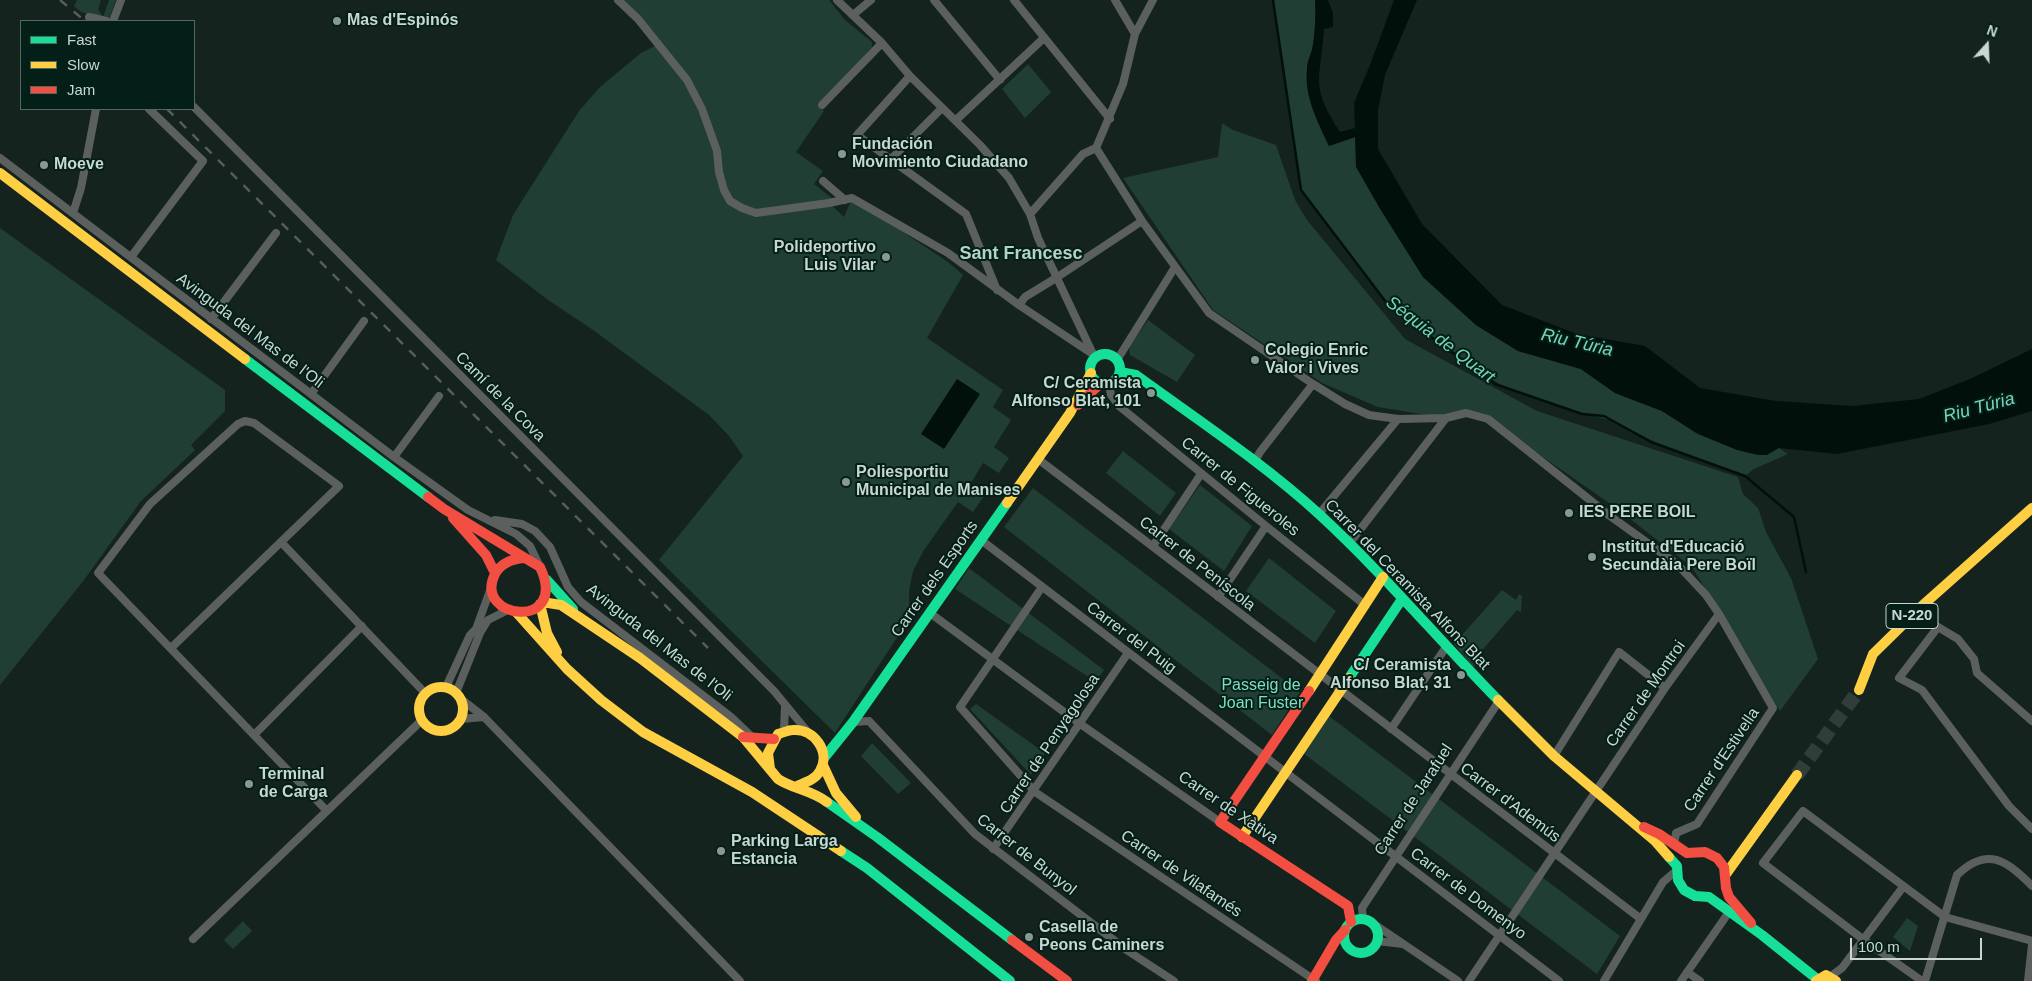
<!DOCTYPE html>
<html>
<head>
<meta charset="utf-8">
<style>
  body { margin:0 }
  #map { position:relative; width:2032px; height:981px; overflow:hidden; background:#14231e; font-family:Arial,sans-serif }
  canvas { display:block }
  .legend { position:absolute; left:20px; top:20px; width:175px; height:90px; box-sizing:border-box; background:#041f18; border:1px solid #526962; margin:0; padding:6px 9px; list-style:none; font-size:15px; color:#c8d7d2 }
  .legend li { display:flex; align-items:center; gap:10px; height:25px }
  .legend b { width:25px; border:1px solid #526962 }
  .north { position:absolute; left:1962px; top:20px; width:50px; height:50px; -webkit-text-stroke:4px #041f18; paint-order:stroke; rotate:20deg; font-size:14px; font-weight:700; line-height:20px; text-align:center; color:#c8d7d2 }
  .north::after { content:''; display:block; margin:auto; width:18px; height:22px; background:#c8d7d2; clip-path:polygon(50% 0,100% 100%,50% 72%,0 100%) }
  .scale { position:absolute; left:1850px; top:938px; width:132px; height:22px; box-sizing:border-box; border:2px solid #c8d7d2; border-top:0; padding-left:6px; font-size:15px; line-height:18px; white-space:nowrap; color:#c8d7d2; -webkit-text-stroke:4px #041f18; paint-order:stroke }
</style>
</head>
<body>
<div id="map">
<canvas width="2032" height="981"></canvas>
<ul class="legend">
<li><b style="height:6px;background:#16e098"></b>Fast</li>
<li><b style="height:6px;background:#ffcf43"></b>Slow</li>
<li><b style="height:6px;background:#f24e42"></b>Jam</li>
</ul>
<div class="north">N</div>
<div class="scale">100 m</div>
</div>
<script>
const context = document.querySelector('canvas').getContext('2d');
context.lineJoin = 'round';
function fill(path, color) { context.fillStyle = color; context.fill(path, 'evenodd'); }
function stroke(path, color, width, dash) { context.strokeStyle = color; context.lineWidth = width; context.lineCap = dash ? 'butt' : 'round'; context.setLineDash(dash || []); context.stroke(path); }
function label(font, color, halo, rows, align = 'center') {
  context.font = font + ' Arial,sans-serif'; context.lineWidth = 4; context.setLineDash([]); context.textBaseline = 'middle'; context.strokeStyle = halo; context.fillStyle = color; for (const [text, x, y, turn = 0] of rows) {
    context.save(); context.translate(x, y); context.rotate((+turn || 0) * Math.PI / 180); context.textAlign = isNaN(turn) ? turn : align; if (halo) context.strokeText(text, 0, 0); context.fillText(text, 0, 0); context.restore();
  }
}
const green = new Path2D(`
  M77 0H101L98 9 103 17 109 0H116L109 19 81 12 74 6Z
  M623 0H829L845 20 872 42V47L842 82 817 105 824 111 796 152 823 171 814 184 833 199 829 203 844 217 852 198 948 262 963 275 927 338 1003 390 993 407 1011 420 994 447 1009 458 999 473 983 463 969 486 984 496 973 512 958 502 924 550 913 571 909 591V619L835 733 659 560 743 456 729 436 709 415 593 330 548 300 496 260 513 215 579 111 600 87 641 53 657 45 691 81Z
  M1273 0H1315C1316 14 1315 35 1312 50 1311 56 1307 62 1307 69 1305 97 1318 121 1329 146L1355 137 1379 207 1423 277 1476 325 1518 351 1581 369 1615 393 1662 411 1698 434 1779 448 1788 454 1754 469 1745 476 1667 448 1613 421 1561 407 1502 386 1389 306 1301 190Z
  M1028 64 1051 92 1025 118 1002 89Z
  M1222 123 1233 130 1276 145 1295 200 1307 220 1405 339 1537 411 1738 477 1743 494 1758 508 1766 532 1791 578 1818 659 1780 711 1692 567 1612 505 1488 419 1466 413 1446 418 1378 407 1322 383 1213 310 1123 178 1218 157Z
  M0 228 225 390V411L191 445 195 450 141 501 84 580 0 685Z
  M1148 320 1195 355 1177 382 1130 355 1129 347Z
  M1123 451 1176 493 1160 516 1106 473Z
  M1200 485 1252 526 1224 571 1169 529Z
  M1033 488 1300 692 1272 735 1004 527Z
  M1269 558 1336 611 1315 643 1246 591Z
  M969 568 1104 670 1096 682 955 589Z
  M1502 590 1516 600 1519 594 1522 596 1521 612 1517 610 1478 655 1483 660 1473 667 1454 644Z
  M976 704 1045 753 1031 775 970 709Z
  M1329 716 1620 936 1597 974 1303 753Z
  M872 743 911 783 898 794 861 756Z
  M1907 918 1918 926 1910 951 1893 937Z
  M243 921 252 931 233 949 224 940Z`);
const water = new Path2D(`
  M1315 0H1328L1333 13V27L1324 29C1323 45 1320 61 1319 77 1318 97 1329 115 1340 132L1355 128 1354 103 1370 65 1394 0H1417L1385 75 1378 110V149L1422 224 1502 305 1577 334 1645 346 1700 388 1776 401 1853 406 1919 399 1970 379 2032 349V411L1989 424 1837 454 1779 448 1767 455H1758L1737 450 1698 434 1662 411 1615 393 1581 369 1518 351 1476 325 1423 277 1379 207 1356 167 1355 137 1329 146C1318 122 1304 97 1307 69 1307 62 1310 56 1312 50 1315 36 1316 14 1315 0Z
  M957 379 980 394 944 449 921 434Z`);
const stream = new Path2D(`
  M1273 0 1301 190 1389 306 1495 384 1582 414 1604 416 1651 442 1745 476 1794 517 1806 572`);
const highwayTunnel = new Path2D(`
  M1797 775 1859 690`);
const street = new Path2D(`
  M618 0 638 19 687 80 702 109 717 151 719 172 724 190 730 201 742 208 756 213 829 203 852 198 948 253 1019 305 1097 357
  M837 0 882 43 910 76 980 145 1009 178 1030 214 1038 238 1092 352
  M934 0 1000 80
  M1014 0 1110 119
  M1115 0 1135 34
  M853 15 871 0
  M89 17 106 21
  M113 21 121 0
  M910 76 857 135 966 214 997 290
  M822 105 882 43
  M194 107 774 691 807 731
  M956 120 1044 38
  M1096 148 1142 221 1209 313 1313 384 1345 404 1369 415 1398 419 1446 418 1466 413 1488 419 1610 516 1677 564 1706 595 1719 614 1773 708 1697 824 1676 833 1674 845
  M0 158 394 457 468 510 516 534 530 546 540 567
  M891 159 942 108
  M823 181 845 200
  M73 213 81 188 96 109
  M1030 214 1083 154 1096 148 1123 84 1135 34 1153 0
  M131 257 203 161 149 109
  M1019 305 1025 297 1056 278 1142 221
  M211 319 276 233
  M1117 360 1175 267
  M1109 384 1111 395 1119 406 1266 526 1365 605
  M311 394 364 321
  M394 457 439 396
  M1038 459 1641 919
  M1255 461 1260 452 1313 384
  M1319 514 1398 419
  M495 520 522 524 535 531 550 547 568 587 581 602 731 717 753 738
  M981 540 1559 981
  M281 542 425 693
  M1349 544 1446 418
  M1153 546 1201 474
  M1042 587 960 707 1035 792 1316 981
  M1218 597 1266 526
  M930 613 1079 723 1220 822
  M171 648 339 486 254 423 245 421 238 424 150 504 98 573 327 811
  M446 687 470 635 476 629 492 585
  M456 693 480 633 488 620 508 610
  M461 699 484 717 740 981
  M461 719 484 717
  M2032 721 1977 673 1974 659 1958 639 1938 627 1899 678 1922 690 2009 806 2032 829
  M853 722 869 721 975 834 1128 951 1174 981
  M1391 729 1446 647
  M784 731 785 706
  M254 735 362 626
  M1554 756 1619 652 1665 688
  M993 849 1128 653
  M1363 919 1362 908 1499 701
  M1374 924 1458 981
  M193 939 422 720
  M1377 941 1403 944
  M1687 972 1700 981
  M1831 976 1842 968 1903 887
  M1469 981 1665 688 1719 614
  M1604 981 1663 882 1676 871
  M1681 981 1729 912
  M1922 981 1864 940 1763 863 1803 811 1945 917 2032 941
  M1925 981 1957 875C1987 846 2007 860 2032 886
  M2028 981 2032 945`);
const fast = new Path2D(`
  M1090 369a15 15 0 1 1 30 0a15 15 0 1 1-30 0Z
  M245 359 428 497
  M1120 372 1136 375C1198 420 1263 463 1320 515 1383 573 1438 639 1498 700
  M547 580 573 609
  M1349 678 1402 599
  M824 758 853 722 1007 503
  M827 802 877 837 1012 940
  M841 851 867 868 1010 981
  M1669 857 1677 866 1678 880 1684 890 1695 896 1709 897 1762 935 1817 979
  M1344 936a17 17 0 1 1 34 0a17 17 0 1 1-34 0Z`);
const slow = new Path2D(`
  M0 173 245 359
  M1007 503 1070 413 1091 373
  M542 602 561 605 640 658 743 737 778 779C793 789 811 790 827 802
  M540 604 547 633 557 652
  M516 612 567 669 601 700 643 732 752 792 841 851
  M419 709a22 22 0 1 1 44 0a22 22 0 1 1-44 0Z
  M1859 690 1873 654 1923 605 2032 508
  M1309 691 1383 577
  M1498 700 1554 756 1655 841 1669 857
  M823 765 836 793 856 817
  M770 769 768 753 778 734C783 733 788 730 793 730 814 728 831 752 820 771 815 780 806 782 797 786
  M1242 837 1349 678
  M1726 874 1797 775
  M1816 981 1826 975 1836 981`);
const jam = new Path2D(`
  M1078 405 1101 383
  M428 497 444 509 540 567C570 631 472 620 495 574 501 563 512 559 524 558
  M453 518 486 555 495 573
  M1309 691 1220 822 1348 906 1351 922
  M743 737 774 739
  M1644 827 1659 834 1687 853 1705 852 1717 858 1724 867 1726 888 1729 897 1751 923
  M1012 940 1067 981
  M1312 981 1336 940 1345 930`);
const rail = new Path2D(`
  M60 0 85 21
  M167 109 708 648`);
const markers = [
  [337,21,5,"#899893"],
  [842,154,5,"#899893"],
  [44,165,5,"#899893"],
  [886,257,5,"#899893"],
  [1255,360,5,"#899893"],
  [1151,393,5,"#899893"],
  [846,482,5,"#899893"],
  [1569,513,5,"#899893"],
  [1592,557,5,"#899893"],
  [1461,675,5,"#899893"],
  [249,784,5,"#899893"],
  [721,851,5,"#899893"],
  [1029,937,5,"#899893"]
];
const shields = [
  [1912,616,52]
];
const shieldNames = [
  ["N-220",1912,616]
];
const poiNames = [
  ["Mas d'Espinós",347,21],
  ["Fundación",852,145],
  ["Movimiento Ciudadano",852,163],
  ["Moeve",54,165],
  ["Polideportivo",876,248,"right"],
  ["Luis Vilar",876,266,"right"],
  ["Colegio Enric",1265,351],
  ["Valor i Vives",1265,369],
  ["C/ Ceramista",1141,384,"right"],
  ["Alfonso Blat, 101",1141,402,"right"],
  ["Poliesportiu",856,473],
  ["Municipal de Manises",856,491],
  ["IES PERE BOIL",1579,513],
  ["Institut d'Educació",1602,548],
  ["Secundàia Pere Boïl",1602,566],
  ["C/ Ceramista",1451,666,"right"],
  ["Alfonso Blat, 31",1451,684,"right"],
  ["Terminal",259,775],
  ["de Carga",259,793],
  ["Parking Larga",731,842],
  ["Estancia",731,860],
  ["Casella de",1039,928],
  ["Peons Caminers",1039,946]
];
const streetNames = [
  ["Avinguda del Mas de l'Oli",250,331,37],
  ["Camí de la Cova",500,397,45],
  ["Carrer de Figueroles",1240,487,39],
  ["Carrer de Peníscola",1197,564,38],
  ["Carrer dels Esports",935,579,-55],
  ["Carrer del Ceramista Alfons Blat",1407,585,46],
  ["Carrer del Puig",1131,638,37],
  ["Avinguda del Mas de l'Oli",659,643,38],
  ["Carrer de Montroi",1646,694,-55],
  ["Carrer de Penyagolosa",1050,744,-56],
  ["Carrer d'Estivella",1722,760,-56],
  ["Carrer de Jarafuel",1414,800,-57],
  ["Carrer d'Ademús",1510,803,37],
  ["Carrer de Xàtiva",1228,808,34],
  ["Carrer de Bunyol",1026,855,38],
  ["Carrer de Vilafamés",1181,874,34],
  ["Carrer de Domenyo",1468,894,37]
];
const parkNames = [
  ["Passeig de",1261,686],
  ["Joan Fuster",1261,704]
];
const neighbourhoodNames = [
  ["Sant Francesc",1021,254]
];
const waterNames = [
  ["Séquia de Quart",1440,340,37],
  ["Riu Túria",1577,343,13],
  ["Riu Túria",1979,408,-15]
];
fill(green, '#203e34');
fill(water, '#02100b');
stroke(stream, '#02100b', 2.5);
stroke(highwayTunnel, '#2f3e39', 14, [14, 7]);
stroke(street, '#5b605f', 8);
stroke(fast, '#16e098', 10);
stroke(slow, '#ffcf43', 10);
stroke(jam, '#f24e42', 10);
stroke(rail, '#555e5a', 2.5, [9, 9]);
for (const [x, y, r, color] of markers) { const dot = new Path2D(); dot.arc(x, y, r, 0, 2 * Math.PI); context.fillStyle = color; context.fill(dot); stroke(dot, '#041f18', 2); }
for (const [x, y, w] of shields) { const box = new Path2D(); box.roundRect(x - w / 2, y - 12.5, w, 25, 4); context.fillStyle = '#041f18'; context.fill(box); stroke(box, '#c8d7d2', 1); }
label('bold 15px', '#c8d7d2', null, shieldNames);
label('bold 16px', '#c8d7d2', '#041f18', poiNames, 'left');
label('16px', '#c8d7d2', '#041f18', streetNames);
label('16px', '#81dec2', '#041f18', parkNames);
label('bold 18px', '#b3d3c8', '#041f18', neighbourhoodNames);
label('italic 18px', '#77d4b9', '#041f18', waterNames);
</script>
</body>
</html>
